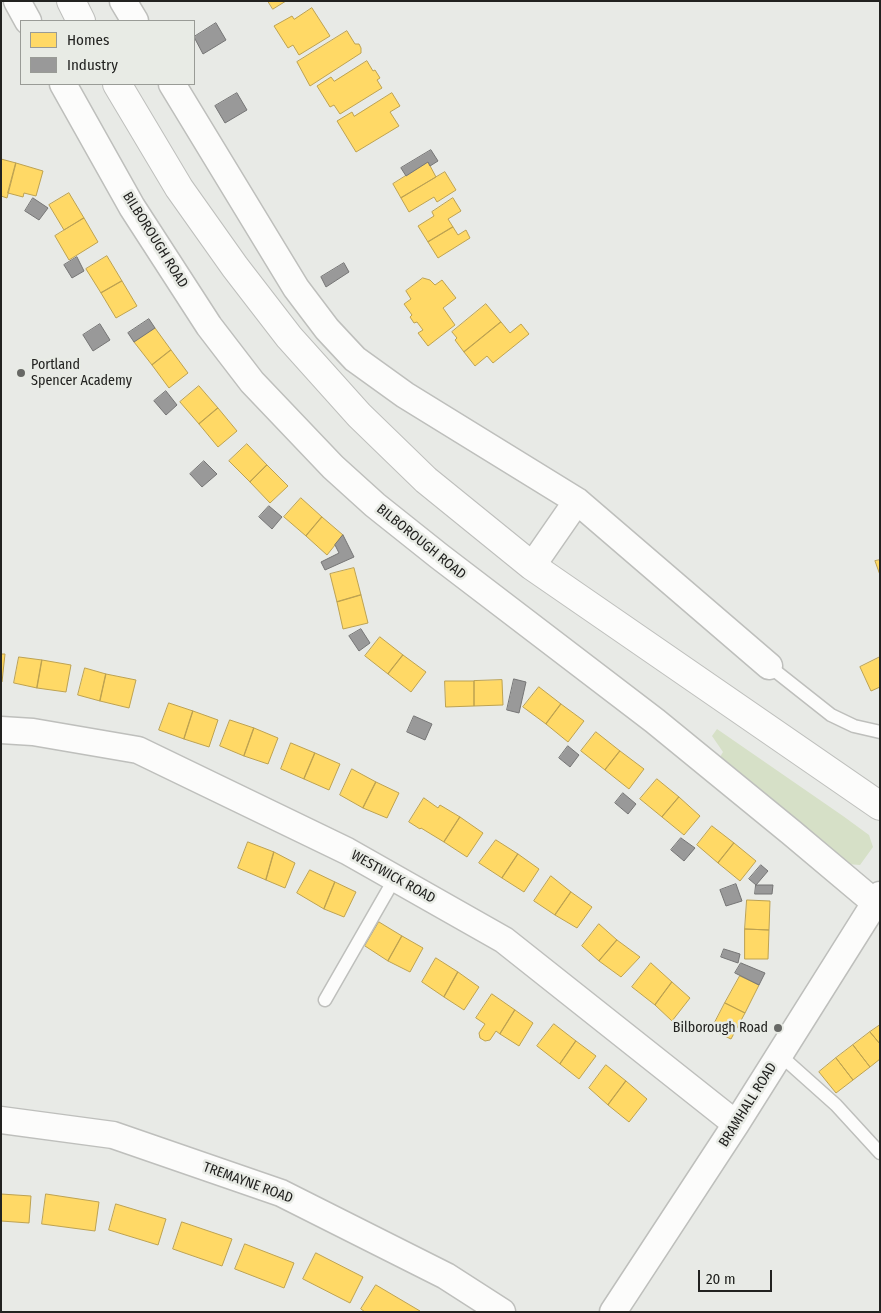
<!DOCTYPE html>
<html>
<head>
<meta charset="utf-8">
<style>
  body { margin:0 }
  #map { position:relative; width:881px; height:1313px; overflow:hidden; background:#e8eae6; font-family:"Fira Sans Condensed",sans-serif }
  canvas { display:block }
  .frame { position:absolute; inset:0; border:2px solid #222220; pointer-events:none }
  .legend { position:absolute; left:20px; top:20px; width:175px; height:65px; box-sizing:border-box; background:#e8ebe5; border:1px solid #999b96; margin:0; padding:6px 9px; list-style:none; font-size:15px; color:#222220 }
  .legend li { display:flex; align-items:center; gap:10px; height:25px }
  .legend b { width:25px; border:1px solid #999b96 }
  .scale { position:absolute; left:698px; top:1270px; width:74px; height:22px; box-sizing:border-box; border:2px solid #222220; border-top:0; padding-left:6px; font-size:15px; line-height:18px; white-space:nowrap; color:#222220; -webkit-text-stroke:4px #e8ebe5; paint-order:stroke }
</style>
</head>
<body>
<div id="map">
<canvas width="881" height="1313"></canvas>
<div class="frame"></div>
<ul class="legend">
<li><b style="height:14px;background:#ffd966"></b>Homes</li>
<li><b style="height:14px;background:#999"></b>Industry</li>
</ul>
<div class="scale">20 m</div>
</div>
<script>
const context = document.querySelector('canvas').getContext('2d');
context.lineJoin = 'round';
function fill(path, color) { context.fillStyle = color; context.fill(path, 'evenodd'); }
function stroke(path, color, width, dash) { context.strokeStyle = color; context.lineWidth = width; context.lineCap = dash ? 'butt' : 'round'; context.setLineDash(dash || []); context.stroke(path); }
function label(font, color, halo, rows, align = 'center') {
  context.font = font + ' "Fira Sans Condensed",sans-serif'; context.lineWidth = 5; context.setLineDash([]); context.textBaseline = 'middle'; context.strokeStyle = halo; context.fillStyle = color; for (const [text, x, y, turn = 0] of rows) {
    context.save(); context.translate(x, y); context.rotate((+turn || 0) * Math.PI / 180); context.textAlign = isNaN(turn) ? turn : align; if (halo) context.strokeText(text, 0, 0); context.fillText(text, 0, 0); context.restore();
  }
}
const green = new Path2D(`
  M717 729 843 816 869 835 873 847 860 865 847 864 720 757 723 752 712 736Z`);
const homes = new Path2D(`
  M268 1H286L273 9Z
  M312 8 330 36 299 55 293 45 288 48 274 26 292 16 294 19Z
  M347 31 355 44H359L361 48V53L310 86 297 62Z
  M367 61 373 71 375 70 380 78 377 80 382 88 340 114 334 105 330 107 317 86 331 77 334 81Z
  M392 93 400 106 390 112 399 126 356 152 337 121 352 112 354 116Z
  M1 159 16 163 7 198 1 196Z
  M428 162 436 177 401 198 393 184Z
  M16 163 43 171 36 196 24 193 23 197 8 193Z
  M445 172 456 190 437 202 434 197 409 212 401 198Z
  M69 193 84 218 64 230 49 205Z
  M453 198 461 211 448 219 453 227 428 242 418 226 434 216 432 212Z
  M84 218 98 242 69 260 55 236Z
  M453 227 458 235 466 230 470 238 438 258 428 242Z
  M107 256 122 281 101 293 86 269Z
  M423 278 430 280 435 285 442 280 456 298 443 308 455 325 428 346 418 333 423 330 417 322 414 323 410 317 412 315 404 304 411 299 406 291Z
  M122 281 137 306 116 318 101 293Z
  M486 304 501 322 464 352 455 340 457 338 452 332Z
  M501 322 510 333 521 324 529 334 493 363 487 356 475 366 464 352Z
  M155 328 171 350 152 365 134 342Z
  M171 350 188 373 169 388 152 365Z
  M199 386 218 408 199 424 180 402Z
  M218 408 237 431 218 447 199 424Z
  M247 444 267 465 250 482 229 461Z
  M267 465 288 486 270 503 250 482Z
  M301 498 322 517 306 536 284 517Z
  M322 517 343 535 327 555 306 536Z
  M880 560V575L875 561Z
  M354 568 361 595 337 602 330 574Z
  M361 595 368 623 343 629 337 602Z
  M380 637 403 655 388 674 365 656Z
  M1 654H5L2 682H1Z
  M403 655 426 672 411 692 388 674Z
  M19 657 42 660 37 688 14 683Z
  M880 657V687L871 691 860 667Z
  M42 660 71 665 66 692 37 688Z
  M85 668 106 674 100 701 78 695Z
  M106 674 136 680 129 708 100 701Z
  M502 680 503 705 474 706V681Z
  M445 681H474V706L446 707Z
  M539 687 561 704 546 724 523 707Z
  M169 703 193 711 184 739 159 730Z
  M561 704 584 721 568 742 546 724Z
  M193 711 218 720 209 747 184 739Z
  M230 720 254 728 244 756 220 746Z
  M254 728 278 738 268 764 244 756Z
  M596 732 620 751 605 770 581 751Z
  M291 743 315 753 304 779 281 769Z
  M620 751 644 769 629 789 605 770Z
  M315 753 340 764 329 790 304 779Z
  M352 769 376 782 363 808 340 795Z
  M657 779 679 797 662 817 640 799Z
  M376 782 399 793 387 818 363 808Z
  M679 797 700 816 684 835 662 817Z
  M424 798 438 808 440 805 460 817 444 842 421 828 420 829 409 822Z
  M460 817 483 833 467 857 444 842Z
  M712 826 734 843 718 863 697 845Z
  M496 840 518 854 502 878 479 863Z
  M248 842 274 852 266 880 238 868Z
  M734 843 756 861 740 881 718 863Z
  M274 852 295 863 285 888 266 880Z
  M518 854 539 869 524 892 502 878Z
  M310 870 335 882 324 909 297 893Z
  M551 876 571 892 555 915 534 901Z
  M335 882 356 892 344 917 324 909Z
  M571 892 592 907 577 928 555 915Z
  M747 900 770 901 769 930 745 929Z
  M379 922 402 936 388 961 365 946Z
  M599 924 617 940 599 961 582 946Z
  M745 929 769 930 768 959H745Z
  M402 936 423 948 410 972 388 961Z
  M617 940 640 957 621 977 599 961Z
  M436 958 458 972 444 997 422 982Z
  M651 963 672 982 655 1005 632 987Z
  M458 972 479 987 464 1010 444 997Z
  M740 976 759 985 745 1013 725 1003Z
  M672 982 690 998 672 1021 655 1005Z
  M492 994 515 1010 500 1034 496 1031 490 1040 485 1041 480 1038 479 1033 485 1024 476 1018Z
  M725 1003 745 1013 731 1039 711 1030Z
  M515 1010 533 1023 519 1046 500 1034Z
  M554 1024 576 1041 560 1064 537 1046Z
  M880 1025V1044L870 1032Z
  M870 1032 880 1044V1059L870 1067 853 1045Z
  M576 1041 596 1056 579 1079 560 1064Z
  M853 1045 870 1067 853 1080 836 1058Z
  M836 1058 853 1080 836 1093 819 1072Z
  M606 1065 626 1081 608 1105 589 1088Z
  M626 1081 647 1099 629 1122 608 1105Z
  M1 1194 31 1196 29 1223 1 1221Z
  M46 1194 99 1202 95 1231 42 1224Z
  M116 1204 166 1219 158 1245 109 1230Z
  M182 1222 232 1239 222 1266 173 1249Z
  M245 1244 294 1263 284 1288 235 1269Z
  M316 1253 363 1277 350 1303 303 1279Z
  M376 1285 420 1311V1312H365L361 1309Z`);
const industry = new Path2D(`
  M216 23 226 40 203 54 194 37Z
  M237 93 247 110 225 123 215 106Z
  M431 150 438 161 430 166 428 162 406 176 401 168Z
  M33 198 48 208 39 220 25 211Z
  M77 257 84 271 72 278 64 265Z
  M344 263 349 272 326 287 321 277Z
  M149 319 155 328 134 342 128 333Z
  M100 324 110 340 93 351 83 335Z
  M166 391 177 405 166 415 154 401Z
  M204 461 217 474 202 487 190 474Z
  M269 506 282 517 272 529 259 517Z
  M343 535 354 557 325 570 321 562 339 553 335 545Z
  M361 629 370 643 359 651 349 636Z
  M514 679 526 682 519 713 507 710Z
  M414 716 432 724 425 740 407 732Z
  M568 746 579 755 570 767 559 758Z
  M623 793 636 804 628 814 615 803Z
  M681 838 695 848 684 861 671 850Z
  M761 865 768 871 756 885 749 879Z
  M736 884 742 901 726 906 720 890Z
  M756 885H773L772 894H755Z
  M724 949 740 954 738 963 721 957Z
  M741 963 765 973 759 985 735 973Z`);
const service = new Path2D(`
  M769 666 831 715 854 726 880 732
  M325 1000 395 878
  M780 1055 836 1105 880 1153`);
const minor = new Path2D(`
  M17 1 28 21
  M123 1 135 21
  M63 84 132 207 209 326 252 382 333 467 375 505 439 556 655 721 792 833 880 907
  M172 84 296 288 327 329 355 359 405 395 577 501 769 666
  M532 566 577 501
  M1 730 33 732 138 750 347 851 504 940 736 1124
  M1 1120 113 1135 281 1193 446 1276 502 1312
  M613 1312 736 1124 880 895`);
const primary = new Path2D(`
  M71 1 81 21
  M117 84 179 188 235 267 289 337 359 415 426 480 532 566 880 806`);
const markers = [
  [21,373,5,"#676865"],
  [778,1028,5,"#676865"]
];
const streetNames = [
  ["BILBOROUGH ROAD",155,240,58],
  ["BILBOROUGH ROAD",421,542,39],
  ["WESTWICK ROAD",393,877,29],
  ["BRAMHALL ROAD",748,1105,-58],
  ["TREMAYNE ROAD",248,1183,20]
];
const poiNames = [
  ["Portland",31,365],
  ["Spencer Academy",31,381],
  ["Bilborough Road",768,1028,"right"]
];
fill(green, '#d6e0c7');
fill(homes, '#ffd966');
stroke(homes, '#bda251', 1);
fill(industry, '#999');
stroke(industry, '#757575', 1);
stroke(service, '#bebfbc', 15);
stroke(minor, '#bebfbc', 29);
stroke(primary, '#bebfbc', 30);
stroke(service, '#fcfcfb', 12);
stroke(minor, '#fcfcfb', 26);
stroke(primary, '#fcfcfb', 28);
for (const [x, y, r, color] of markers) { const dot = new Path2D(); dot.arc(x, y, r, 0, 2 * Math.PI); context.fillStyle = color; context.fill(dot); stroke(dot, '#e8ebe5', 2); }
label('14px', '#222220', '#e8ebe5', streetNames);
label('14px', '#222220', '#e8ebe5', poiNames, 'left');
</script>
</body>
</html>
